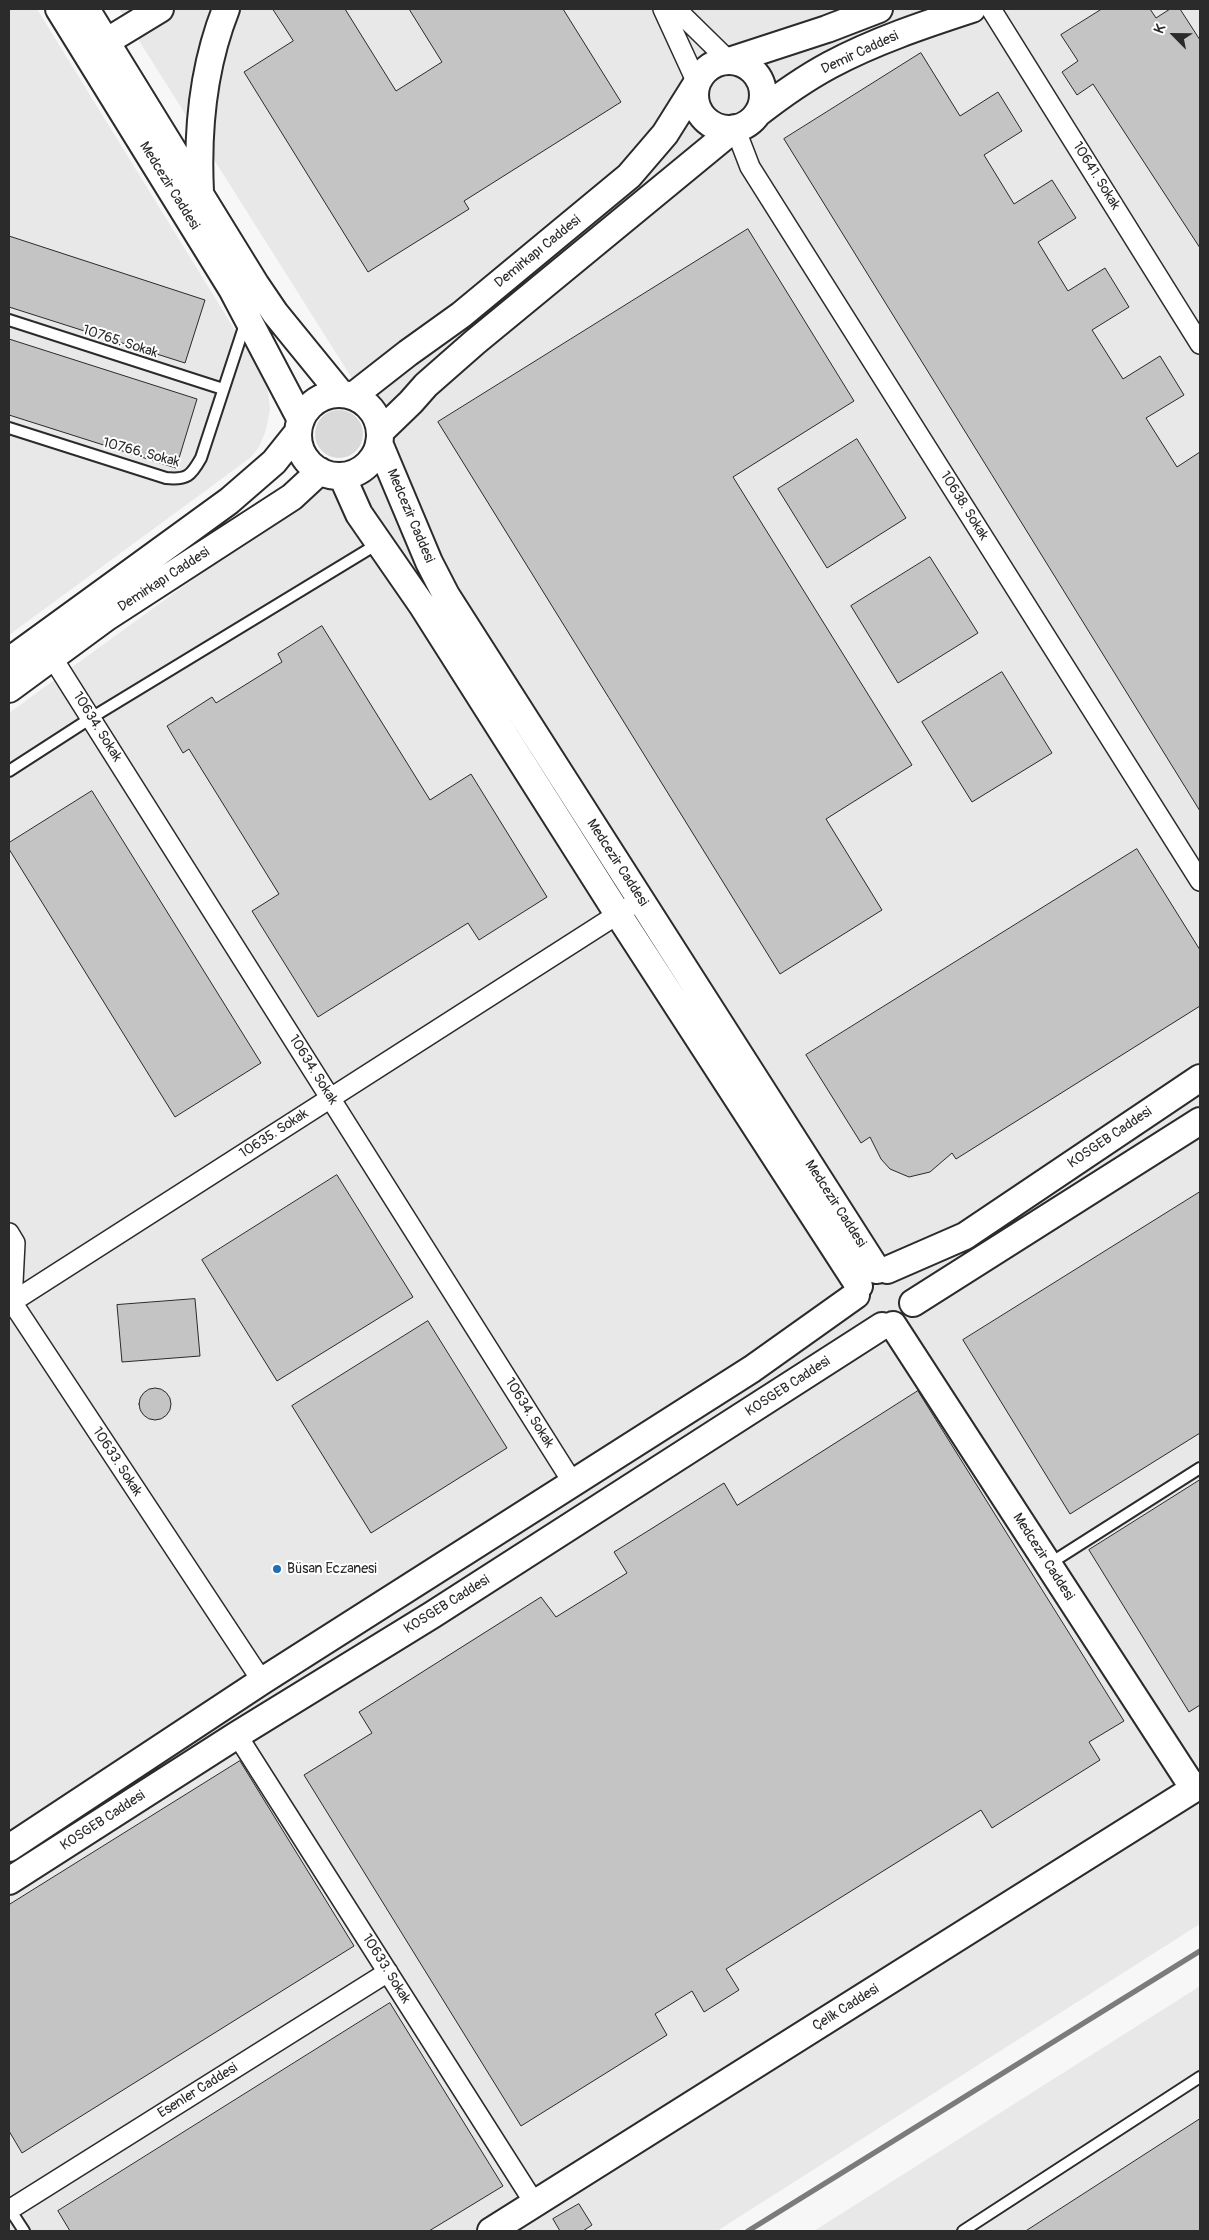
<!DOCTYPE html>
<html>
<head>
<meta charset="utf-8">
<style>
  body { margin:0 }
  #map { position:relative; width:1209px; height:2240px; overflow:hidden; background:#f7f7f7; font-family:Pangolin,sans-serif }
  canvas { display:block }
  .frame { position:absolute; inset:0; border:10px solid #2b2b2b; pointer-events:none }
  .north { position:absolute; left:1149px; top:10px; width:50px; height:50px; -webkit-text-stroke:4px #fff; paint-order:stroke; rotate:293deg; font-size:14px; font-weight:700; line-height:20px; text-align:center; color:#2b2b2b }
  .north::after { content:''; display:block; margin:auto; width:18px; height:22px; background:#2b2b2b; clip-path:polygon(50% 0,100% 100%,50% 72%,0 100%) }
</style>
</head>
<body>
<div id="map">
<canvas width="1209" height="2240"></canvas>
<div class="frame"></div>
<div class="north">K</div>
</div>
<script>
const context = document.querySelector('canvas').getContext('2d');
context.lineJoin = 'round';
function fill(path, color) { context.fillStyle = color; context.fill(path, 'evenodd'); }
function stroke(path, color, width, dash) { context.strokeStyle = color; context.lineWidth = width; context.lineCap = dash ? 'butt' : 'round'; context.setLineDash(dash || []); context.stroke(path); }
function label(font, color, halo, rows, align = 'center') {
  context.font = font + ' Pangolin,sans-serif'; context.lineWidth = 4; context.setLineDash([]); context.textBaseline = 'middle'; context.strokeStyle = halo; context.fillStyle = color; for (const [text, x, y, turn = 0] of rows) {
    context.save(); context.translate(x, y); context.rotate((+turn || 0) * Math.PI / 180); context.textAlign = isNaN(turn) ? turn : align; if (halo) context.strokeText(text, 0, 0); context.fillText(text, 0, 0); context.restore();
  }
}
const built = new Path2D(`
  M9 9H37L262 374 268 391 270 410 266 430 259 447 250 458 9 635Z
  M119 9H1200V1924L717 2231H9V713L389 437Z
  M1200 1986V2231H814Z`);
const green = new Path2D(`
  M315 434a24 24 0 1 1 48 0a24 24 0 1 1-48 0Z`);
const stream = new Path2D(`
  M748 2231 1200 1951`);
const building = new Path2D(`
  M273 9H345L396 91 442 62 409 9H563L621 102 464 201 469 209 368 272 244 72 293 41Z
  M1102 9H1150L1156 18 1170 9H1180L1200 40V248L1093 84 1077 95 1062 72 1078 61 1061 35Z
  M921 53 960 116 998 92 1022 131 984 155 1014 204 1052 180 1076 218 1038 242 1068 291 1105 268 1129 307 1092 330 1123 379 1160 356 1184 395 1146 418 1177 467 1200 452V811L784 139Z
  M748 229 854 401 733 477 912 765 826 819 882 910 780 974 438 422Z
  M9 236 205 300 185 363 9 307Z
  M9 339 197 399 176 468 9 415Z
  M857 439 906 518 827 568 778 489Z
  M930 557 978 633 898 683 851 606Z
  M322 626 430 800 471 774 547 897 479 940 468 923 318 1017 252 911 279 894 189 749 183 753 167 726 212 697 216 703 282 662 278 654Z
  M1002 672 1052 753 972 802 922 722Z
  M92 791 261 1063 175 1117 9 849V843Z
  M1137 849 1200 950V1006L956 1159 952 1153 930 1172 909 1177 890 1169 881 1159 870 1137 861 1143 806 1055Z
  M337 1175 413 1297 277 1381 202 1260Z
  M1200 1192V1433L1070 1514 963 1340Z
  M195 1299 200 1356 122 1362 117 1305Z
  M428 1321 507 1448 371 1533 292 1406Z
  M139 1404a16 16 0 1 1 32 0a16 16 0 1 1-32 0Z
  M918 1391 1124 1721 1089 1742 1100 1760 992 1828 981 1810 726 1969 739 1990 704 2012 692 1991 655 2014 667 2035 521 2126 304 1775 372 1733 359 1712 541 1597 556 1617 627 1573 614 1552 651 1529 724 1483 737 1505Z
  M1200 1480V1705L1189 1712 1089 1550Z
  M240 1761 354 1946 22 2153 9 2131V1905Z
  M390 2003 503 2186 429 2231H70L58 2211Z
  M1200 2119V2231H1026Z
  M579 2204 592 2225 583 2231H560L553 2219Z`);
const lane = new Path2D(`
  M9 320 223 389
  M9 428 166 478C187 480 191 476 201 458L245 324
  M9 771 91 718 379 543
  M1049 1564 1200 1468
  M9 2208 24 2231
  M963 2231 1200 2077`);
const street = new Path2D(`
  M663 9 697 83
  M676 9 729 61
  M991 9 1200 344
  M735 128 750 167 1200 881
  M52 657 573 1483
  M9 1233 15 1243 12 1302 262 1681
  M9 1304 629 907
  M237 1735 535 2204
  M9 2210 388 1972`);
const secondary = new Path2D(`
  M59 9 232 289 301 420
  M86 9 256 285 275 313 341 394
  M91 51 160 9
  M729 61 827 29 879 9
  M695 95a34 34 0 1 1 68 0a34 34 0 1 1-68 0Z
  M757 114C780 96 804 79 830 65 875 41 923 25 972 9
  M200 192C197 130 203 67 226 9
  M298 435a41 41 0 1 1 82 0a41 41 0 1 1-82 0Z
  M353 396 408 353 461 315 629 176 665 134 697 83
  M380 432 411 402 426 385 475 342 735 128
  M379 443 429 562 446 595 877 1270
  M342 476 359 514 422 605 618 914 859 1286
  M9 661 229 501 274 462 298 432
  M9 689 107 617 292 497 320 471
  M887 1270 965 1236 1200 1078
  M913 1303 1200 1121
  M893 1325 1194 1789
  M9 1848 262 1681 752 1369 856 1295
  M9 1881 237 1735 432 1615 882 1326
  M491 2231 1200 1785`);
const markers = [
  [277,1569,5,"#1f6fb2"]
];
const streetNames = [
  ["Demir Caddesi",860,53,-25],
  ["10641. Sokak",1096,176,58],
  ["Medcezir Caddesi",169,186,58],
  ["Demirkapı Caddesi",538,252,-39],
  ["10765. Sokak",120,342,18],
  ["10766. Sokak",141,453,15],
  ["10638. Sokak",964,506,58],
  ["Medcezir Caddesi",410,516,67],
  ["Demirkapı Caddesi",164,580,-33],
  ["10634. Sokak",97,727,58],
  ["Medcezir Caddesi",617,863,57],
  ["10634. Sokak",313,1070,58],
  ["10635. Sokak",274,1134,-33],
  ["KOSGEB Caddesi",1110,1138,-34],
  ["Medcezir Caddesi",835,1204,57],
  ["KOSGEB Caddesi",788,1387,-33],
  ["10634. Sokak",529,1413,58],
  ["10633. Sokak",117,1462,57],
  ["Medcezir Caddesi",1043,1557,57],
  ["KOSGEB Caddesi",447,1605,-32],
  ["KOSGEB Caddesi",103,1821,-33],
  ["10633. Sokak",386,1969,58],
  ["Çelik Caddesi",846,2008,-32],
  ["Esenler Caddesi",198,2091,-32]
];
const poiNames = [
  ["Büsan Eczanesi",287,1569]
];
fill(built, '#e8e8e8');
fill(green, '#d9d9d9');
stroke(stream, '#7b7b7b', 5.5);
fill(building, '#c4c4c4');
stroke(building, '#2b2b2b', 1);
stroke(lane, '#2b2b2b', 14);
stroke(street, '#2b2b2b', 22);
stroke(secondary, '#2b2b2b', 30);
stroke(lane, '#fff', 10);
stroke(street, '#fff', 19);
stroke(secondary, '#fff', 26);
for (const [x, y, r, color] of markers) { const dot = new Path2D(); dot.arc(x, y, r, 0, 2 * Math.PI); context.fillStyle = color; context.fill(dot); stroke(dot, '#fff', 2); }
label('14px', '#2b2b2b', '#fff', streetNames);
label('14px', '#2b2b2b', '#fff', poiNames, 'left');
</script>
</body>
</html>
